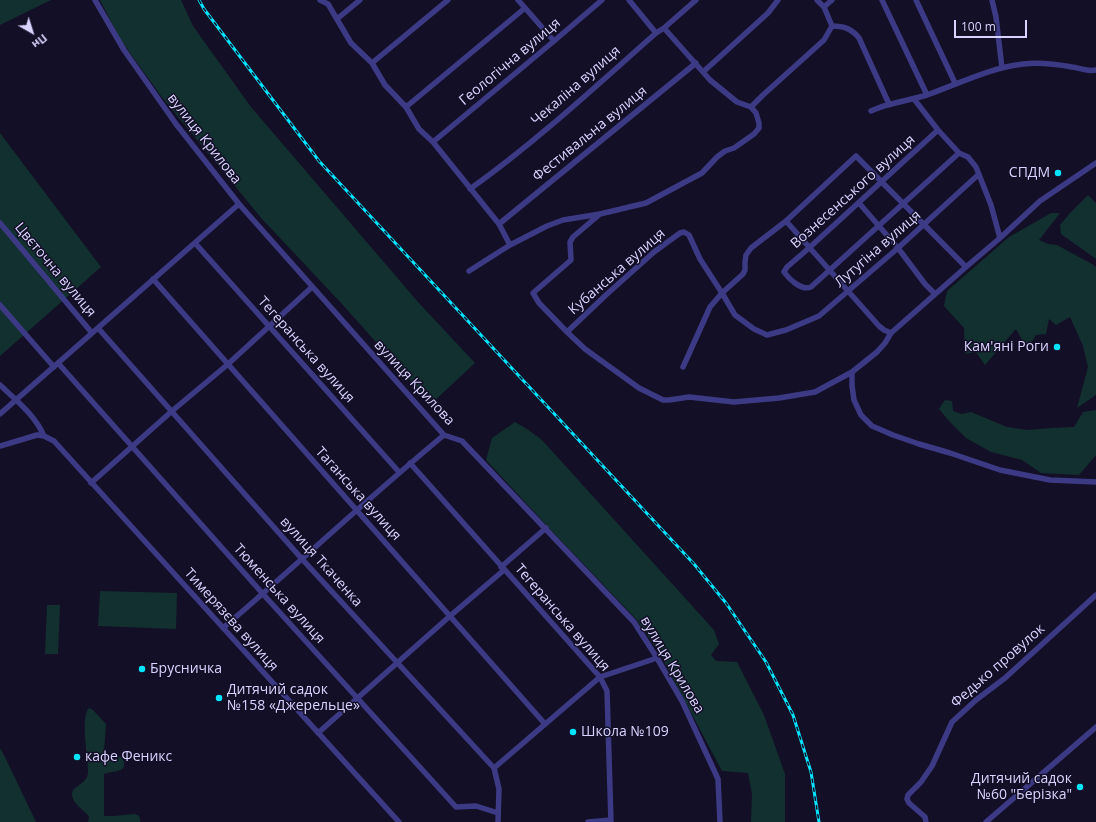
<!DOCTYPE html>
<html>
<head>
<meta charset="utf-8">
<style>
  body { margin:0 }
  #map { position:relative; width:1096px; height:822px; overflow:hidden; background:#130f26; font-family:"Open Sans",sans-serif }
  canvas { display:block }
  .north { position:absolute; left:12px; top:12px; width:40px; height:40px; -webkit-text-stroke:3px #130f26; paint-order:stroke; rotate:141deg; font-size:11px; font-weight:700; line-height:16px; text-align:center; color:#d9d4ff }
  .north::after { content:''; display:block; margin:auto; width:14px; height:18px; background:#d9d4ff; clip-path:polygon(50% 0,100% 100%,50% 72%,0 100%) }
  .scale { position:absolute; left:954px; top:20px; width:73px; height:18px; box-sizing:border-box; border:2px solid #d9d4ff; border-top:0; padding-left:5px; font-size:12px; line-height:14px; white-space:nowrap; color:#d9d4ff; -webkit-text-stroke:3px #130f26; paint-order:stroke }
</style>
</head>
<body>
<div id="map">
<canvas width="1096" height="822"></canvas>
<div class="north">Пн</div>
<div class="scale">100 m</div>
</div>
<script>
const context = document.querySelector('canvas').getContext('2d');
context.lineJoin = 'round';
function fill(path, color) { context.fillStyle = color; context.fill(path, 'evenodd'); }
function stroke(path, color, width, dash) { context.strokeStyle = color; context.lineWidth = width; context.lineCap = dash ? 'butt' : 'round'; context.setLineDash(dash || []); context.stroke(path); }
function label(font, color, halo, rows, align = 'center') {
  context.font = font + ' "Open Sans",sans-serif'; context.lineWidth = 3; context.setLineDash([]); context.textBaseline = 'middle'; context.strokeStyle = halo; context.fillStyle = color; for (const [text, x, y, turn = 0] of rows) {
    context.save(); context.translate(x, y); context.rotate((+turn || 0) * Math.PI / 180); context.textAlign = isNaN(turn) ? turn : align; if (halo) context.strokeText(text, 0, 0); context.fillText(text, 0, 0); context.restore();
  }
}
const green = new Path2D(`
  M0 0H51L0 25Z
  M100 0H181L193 26 251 107 418 302 475 363 431 404 342 304 262 219 161 96 120 39Z
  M0 133 101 267 0 356Z
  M1088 195 1096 203V259L1061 234 1060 225 1070 213Z
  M1051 213H1060L1039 240 1048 244 1057 245 1092 264 1096 267V395L1077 408 1088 367 1083 346 1070 317 1056 325 1049 319 1046 334 1036 335 1031 343H1024L1016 329 985 365 976 352 965 354 964 328 944 306 947 291 1009 237Z
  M945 400 952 401 953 411 962 414 971 412 1007 427 1028 430 1051 428 1074 427 1083 412 1096 410V455L1079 475 1041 473 1022 460 991 452 966 438 949 421 939 409Z
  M515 422 527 429 542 440 714 630 719 644 711 655 716 661 737 662 764 715 785 774V822H751L752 794 748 773 722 771 661 656 637 620 549 528 486 460 492 438Z
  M100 591 177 593 176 629 98 626Z
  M47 605H60L58 654H45Z
  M89 708 93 710 106 724 104 752 112 759 118 757H121L124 762V767C119 773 111 771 104 774V816H114L135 814 139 816 140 819V822H88L89 817V816C83 810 72 803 72 794 72 785 89 785 88 770 88 757 80 717 89 708Z
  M0 748 5 757 36 822H0Z`);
const minor = new Path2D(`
  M95 0 124 50 176 124 239 204 444 435 462 441 634 622 657 658 682 701 718 779 720 822
  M320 0 328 4 351 43 372 63 385 85 406 107 419 129 433 142 499 224 510 245
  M518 0 554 41
  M629 0 656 33
  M817 0 824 7 832 26C844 26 852 29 859 38L889 104
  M882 0 927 95
  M916 0 955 83
  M992 0 996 17 1002 68
  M824 7 832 0
  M337 19 360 0
  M372 63 448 0
  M703 72 768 13 778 0
  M914 99 938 130 959 153 968 157 976 167 991 205 1000 238
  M406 107 525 8
  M751 107 763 95 824 40 832 26
  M871 111C876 109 882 106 888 105 901 101 914 99 927 95 958 84 989 68 1023 64 1039 62 1056 64 1072 67 1080 68 1088 72 1096 70
  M938 130 809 248 787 267 784 272C789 279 801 291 811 287L959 153
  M433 142 554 41 602 0
  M470 189C536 142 596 86 656 33L664 28 696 0
  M859 203 898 248 925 284 935 294
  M600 214 573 237 570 242 571 260 533 293 539 303 567 332 585 349 639 388 663 400H669L689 397 734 402 779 398 815 392 852 372 877 352 885 343 891 333 966 267 1000 238 1040 201 1096 163
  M786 221 879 326 884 330 891 333
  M0 223 92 333
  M499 224 696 63
  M195 243 399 472
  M469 271 510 245 547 226 563 220 600 214 646 203 702 173 717 157 725 151 734 148 754 134 759 128V123L756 113 751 107 737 102 710 80 664 28
  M153 279C283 428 415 575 545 724
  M0 305 54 367
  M98 328 302 559 494 768 499 789 498 822
  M567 332 607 294 654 252 680 233 684 232 689 235 700 259 722 293 735 315 754 329 767 335 786 330 819 316 898 248 979 174
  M58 363 263 594 456 807 476 806 498 813
  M683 367 710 307 722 293 743 274 745 270V262L746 255 751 248 786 221 856 156 966 267
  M852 372V386L854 400 861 415 872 426 893 435 919 444 950 453 1000 470 1050 480 1096 482
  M0 385C16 400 35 415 44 436
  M0 414 239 204
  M0 446 37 435 44 436 54 441 399 822
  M410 463 600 677 607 691 611 822
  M91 483 172 411 227 365 312 287
  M501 567 546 528
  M223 628C297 565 368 498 444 435
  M318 733 450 616 504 570
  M494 768 600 677 657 658
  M588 822 611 820
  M926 822 925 817 909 803 907 799 908 795 921 782 932 766 952 722 976 700 1005 678 1096 595
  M986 822 1096 727`);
const rail = new Path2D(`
  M199 0 204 9 319 161 694 564 726 603 766 662 793 715 811 772 819 822`);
const markers = [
  [1058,173,4,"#00e5ff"],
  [1057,347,4,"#00e5ff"],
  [142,669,4,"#00e5ff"],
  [219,698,4,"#00e5ff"],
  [573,732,4,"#00e5ff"],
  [77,757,4,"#00e5ff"],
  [1080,787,4,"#00e5ff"]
];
const streetNames = [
  ["Геологічна вулиця",510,62,-40],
  ["Чекаліна вулиця",576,86,-41],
  ["Фестивальна вулиця",590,134,-39],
  ["вулиця Крилова",204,139,52],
  ["Вознесенського вулиця",853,192,-42],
  ["Лутугіна вулиця",878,249,-41],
  ["Цвєточна вулиця",55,270,50],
  ["Кубанська вулиця",617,272,-41],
  ["Тегеранська вулиця",306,350,48],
  ["вулиця Крилова",414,383,47],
  ["Таганська вулиця",358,494,48],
  ["вулиця Ткаченка",321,562,48],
  ["Тюменська вулиця",279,594,48],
  ["Тегеранська вулиця",562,618,49],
  ["Тимерязєва вулиця",231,620,48],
  ["вулиця Крилова",672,665,59],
  ["Федько провулок",998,666,-41]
];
const poiNames = [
  ["СПДМ",1050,173,"right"],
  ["Кам'яні Роги",1049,347,"right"],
  ["Брусничка",150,669],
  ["Дитячий садок",227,690],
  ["№158 «Джерельце»",227,706],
  ["Школа №109",581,732],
  ["кафе Феникс",85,757],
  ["Дитячий садок",1072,779,"right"],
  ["№60 \"Берізка\"",1072,795,"right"]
];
fill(green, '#12302f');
stroke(minor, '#3d3a85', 5.5);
stroke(rail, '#00e5ff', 3);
stroke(rail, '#130f26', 1.5, [4.5]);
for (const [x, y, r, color] of markers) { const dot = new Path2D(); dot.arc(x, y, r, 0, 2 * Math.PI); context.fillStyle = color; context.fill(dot); stroke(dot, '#130f26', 1.5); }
label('14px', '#d9d4ff', '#130f26', streetNames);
label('14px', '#d9d4ff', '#130f26', poiNames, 'left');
</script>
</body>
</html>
